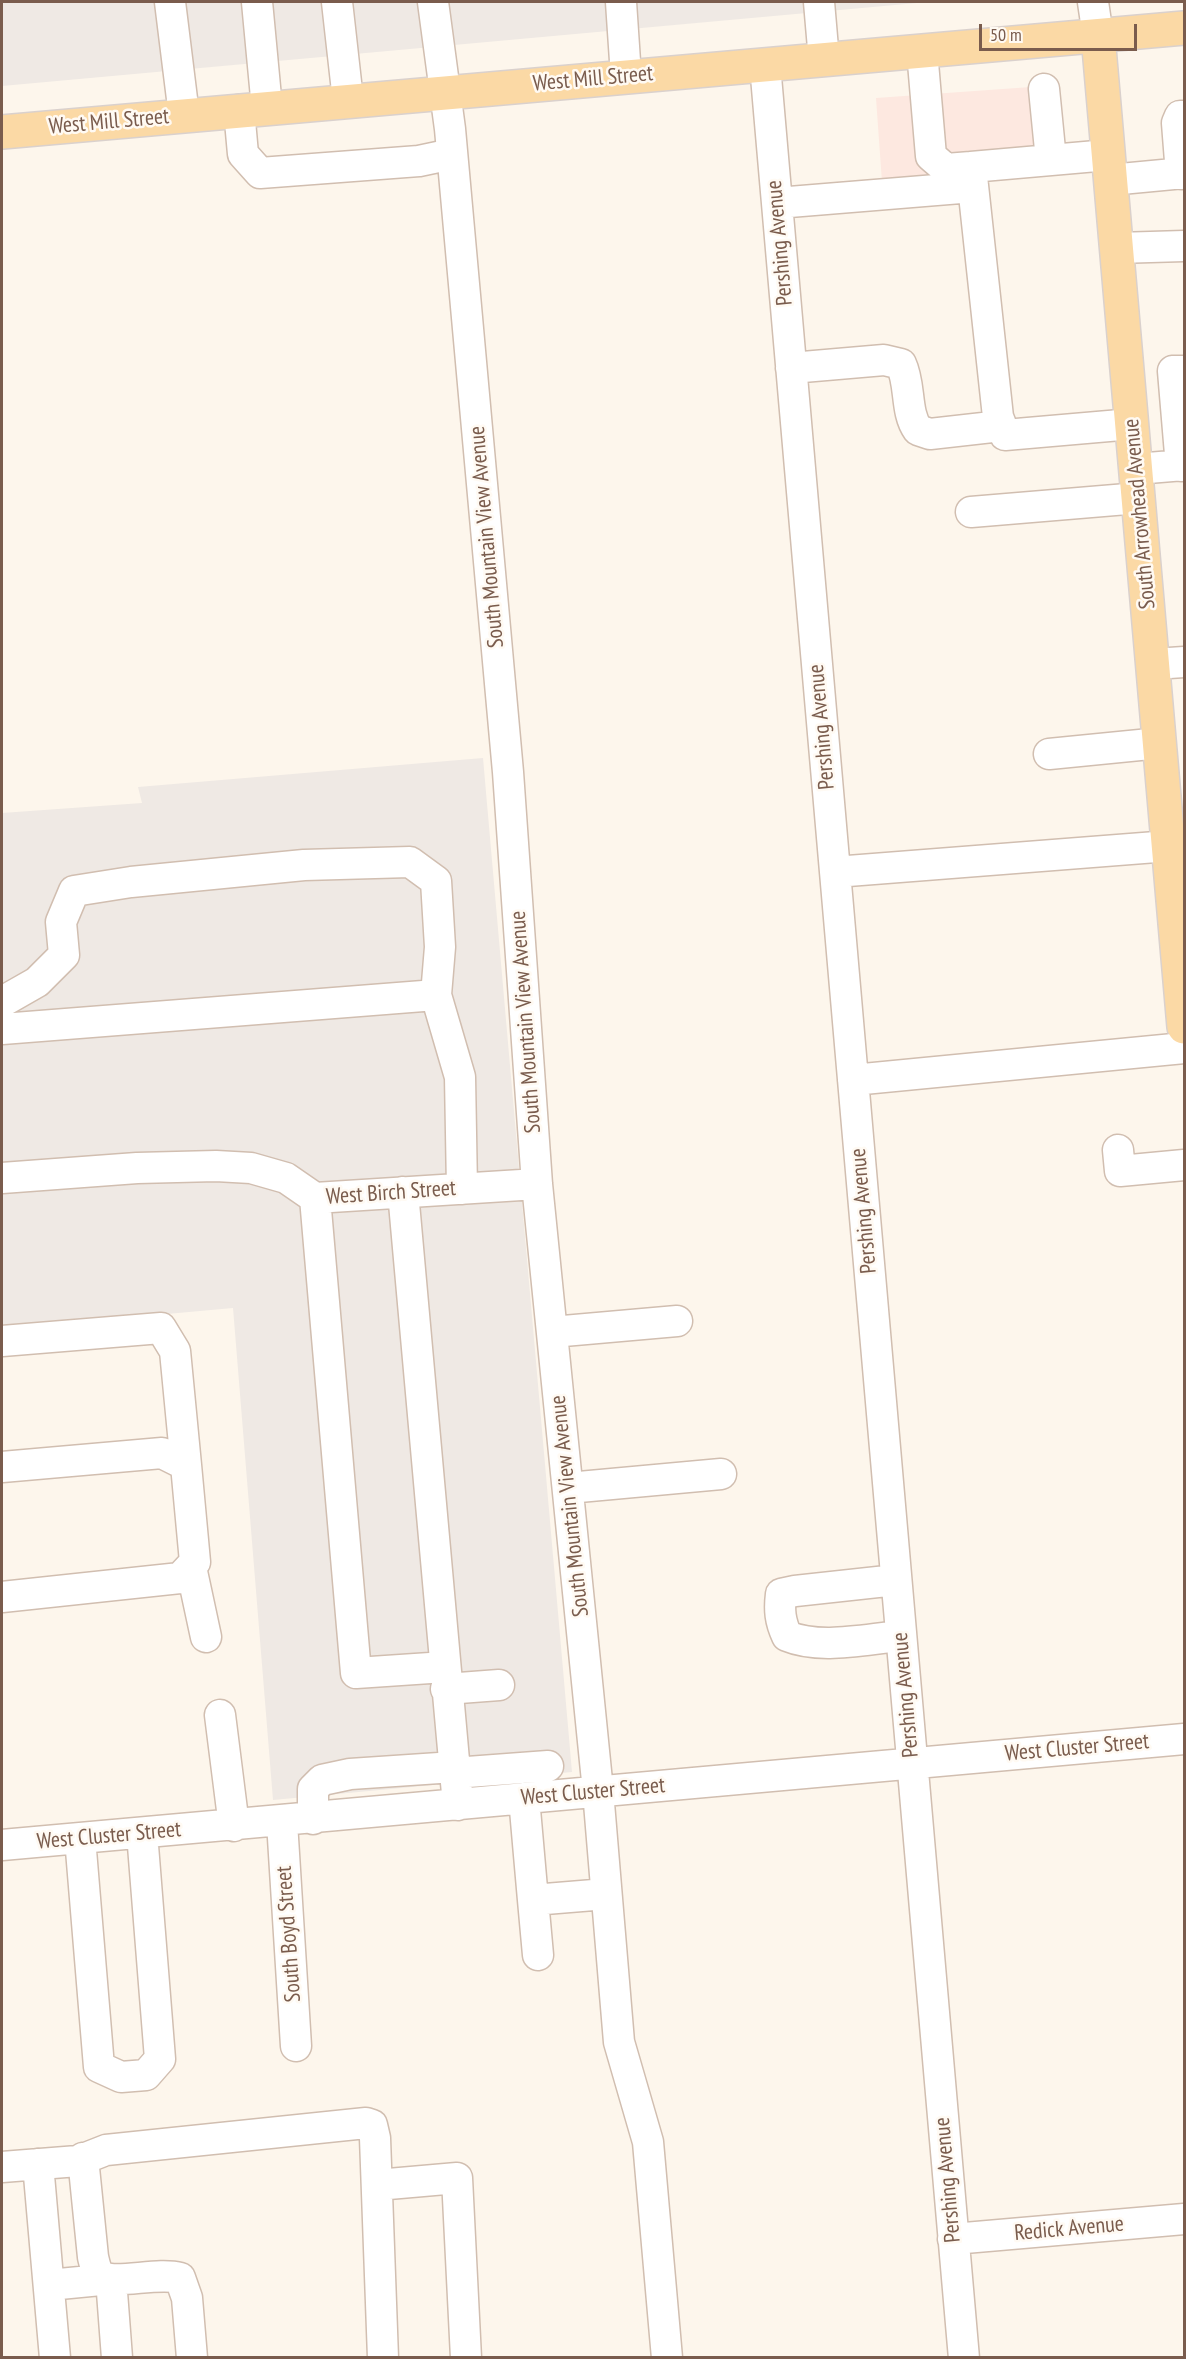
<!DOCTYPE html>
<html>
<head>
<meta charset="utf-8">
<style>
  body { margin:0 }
  #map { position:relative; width:1186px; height:2359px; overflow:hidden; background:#fdf6ec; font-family:"PT Sans Narrow",sans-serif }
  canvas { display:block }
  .frame { position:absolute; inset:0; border:3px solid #7a5c4d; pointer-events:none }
  .scale { position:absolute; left:979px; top:24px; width:158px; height:27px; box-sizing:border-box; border:3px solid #7a5c4d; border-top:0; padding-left:8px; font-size:18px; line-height:21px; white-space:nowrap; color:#7a5c4d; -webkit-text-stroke:4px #fffaf3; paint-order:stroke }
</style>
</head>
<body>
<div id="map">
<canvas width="1186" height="2359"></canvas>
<div class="frame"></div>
<div class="scale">50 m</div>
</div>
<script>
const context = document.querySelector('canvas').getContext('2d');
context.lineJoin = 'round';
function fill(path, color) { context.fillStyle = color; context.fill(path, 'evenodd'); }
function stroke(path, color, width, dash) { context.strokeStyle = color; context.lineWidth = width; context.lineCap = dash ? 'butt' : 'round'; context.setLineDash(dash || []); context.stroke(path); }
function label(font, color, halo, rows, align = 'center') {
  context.font = font + ' "PT Sans Narrow",sans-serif'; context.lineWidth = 5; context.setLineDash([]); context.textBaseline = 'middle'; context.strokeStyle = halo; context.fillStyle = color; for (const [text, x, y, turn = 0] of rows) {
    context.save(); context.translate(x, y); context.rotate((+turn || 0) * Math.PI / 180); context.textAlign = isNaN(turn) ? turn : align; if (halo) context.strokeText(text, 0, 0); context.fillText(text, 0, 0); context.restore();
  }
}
const commercial = new Path2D(`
  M1059 85 1065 169 882 182 876 98Z`);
const industrial = new Path2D(`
  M2 2H928L2 86Z
  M483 758 572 1772 273 1800 233 1308 2 1329V813L142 803 138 787Z`);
const minor = new Path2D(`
  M170 2 184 115
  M257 2 267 108
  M337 2 348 100
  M433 2 450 129 508 772 537 1184 598 1791 619 2042 648 2142 667 2358
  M621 2 626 76
  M819 2 824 60
  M1093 2 1098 36
  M922 51 931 156 946 169 971 167
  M765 65 964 2358
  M1044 89 1051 160
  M239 110 243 154 260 173 419 161 452 154
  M1108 155 971 167 998 417 1005 435 1132 424
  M1181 174 1177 123 1180 116H1184
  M1110 180 1184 173
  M777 203 973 187
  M1117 248 1184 246
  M791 368 884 360 901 364C911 385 905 412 918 430L930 434 1001 426
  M1181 466 1173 371H1184
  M1136 469 1184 465
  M971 512 1139 498
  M1154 664 1184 662
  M1049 754 1160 743
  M835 872 1169 846
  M436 995 460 1077 462 1189
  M2 1002 37 982 64 955 61 922 74 891 131 882 304 865 410 862 436 881 440 947 436 995 2 1029
  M853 1080 1184 1048
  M1118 1150 1120 1171 1184 1165
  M2 1178 137 1168 216 1166 251 1168 286 1178 315 1198 537 1184
  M403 1192 458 1805
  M315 1198 356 1673 445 1667
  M552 1332 677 1321
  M2 1341 161 1328 175 1351 186 1465
  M2 1467 162 1453 186 1465 195 1562 180 1578 2 1597
  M568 1488 721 1474
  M191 1567 206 1637
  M896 1580 795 1591 781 1594C779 1610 780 1621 787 1636 821 1650 865 1639 901 1636
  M446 1689 499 1685
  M220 1715 234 1826
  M454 1773 548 1766
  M524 1798 533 1900 606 1894
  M313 1819V1789L322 1780 350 1774 454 1767
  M282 1822 296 2046
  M80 1838 99 2067 121 2077 146 2075 160 2059 142 1833
  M2 1845 1184 1739
  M533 1900 538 1955
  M83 2158 93 2257C95 2265 96 2273 103 2277 118 2284 158 2272 180 2278L187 2298 192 2358
  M38 2164 55 2358
  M2 2167 78 2161 106 2150 366 2123 372 2125 375 2138 383 2358
  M377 2185 457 2178 466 2358
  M953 2239 1184 2219
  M49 2285 111 2279 117 2358`);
const major = new Path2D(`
  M1098 36 1184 1027
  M2 132 1184 28`);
const streetNames = [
  ["West Mill Street",593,79,-5],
  ["West Mill Street",109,122,-5],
  ["Pershing Avenue",780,243,-95],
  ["South Arrowhead Avenue",1140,514,-95],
  ["South Mountain View Avenue",487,537,-95],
  ["Pershing Avenue",822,727,-95],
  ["South Mountain View Avenue",526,1022,-94],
  ["West Birch Street",391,1193,-4],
  ["Pershing Avenue",864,1211,-95],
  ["South Mountain View Avenue",570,1506,-96],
  ["Pershing Avenue",906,1695,-95],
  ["West Cluster Street",1077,1748,-5],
  ["West Cluster Street",593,1792,-5],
  ["West Cluster Street",109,1836,-5],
  ["South Boyd Street",289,1934,-94],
  ["Pershing Avenue",948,2180,-95],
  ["Redick Avenue",1069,2229,-5]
];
fill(commercial, '#fde8e0');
fill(industrial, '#efe9e4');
stroke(minor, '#d1beb0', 33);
stroke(major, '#dad1cd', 36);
stroke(minor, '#fff', 30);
stroke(major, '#fbd9a5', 33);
label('22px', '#7a5c4d', '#fffaf3', streetNames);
</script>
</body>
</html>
